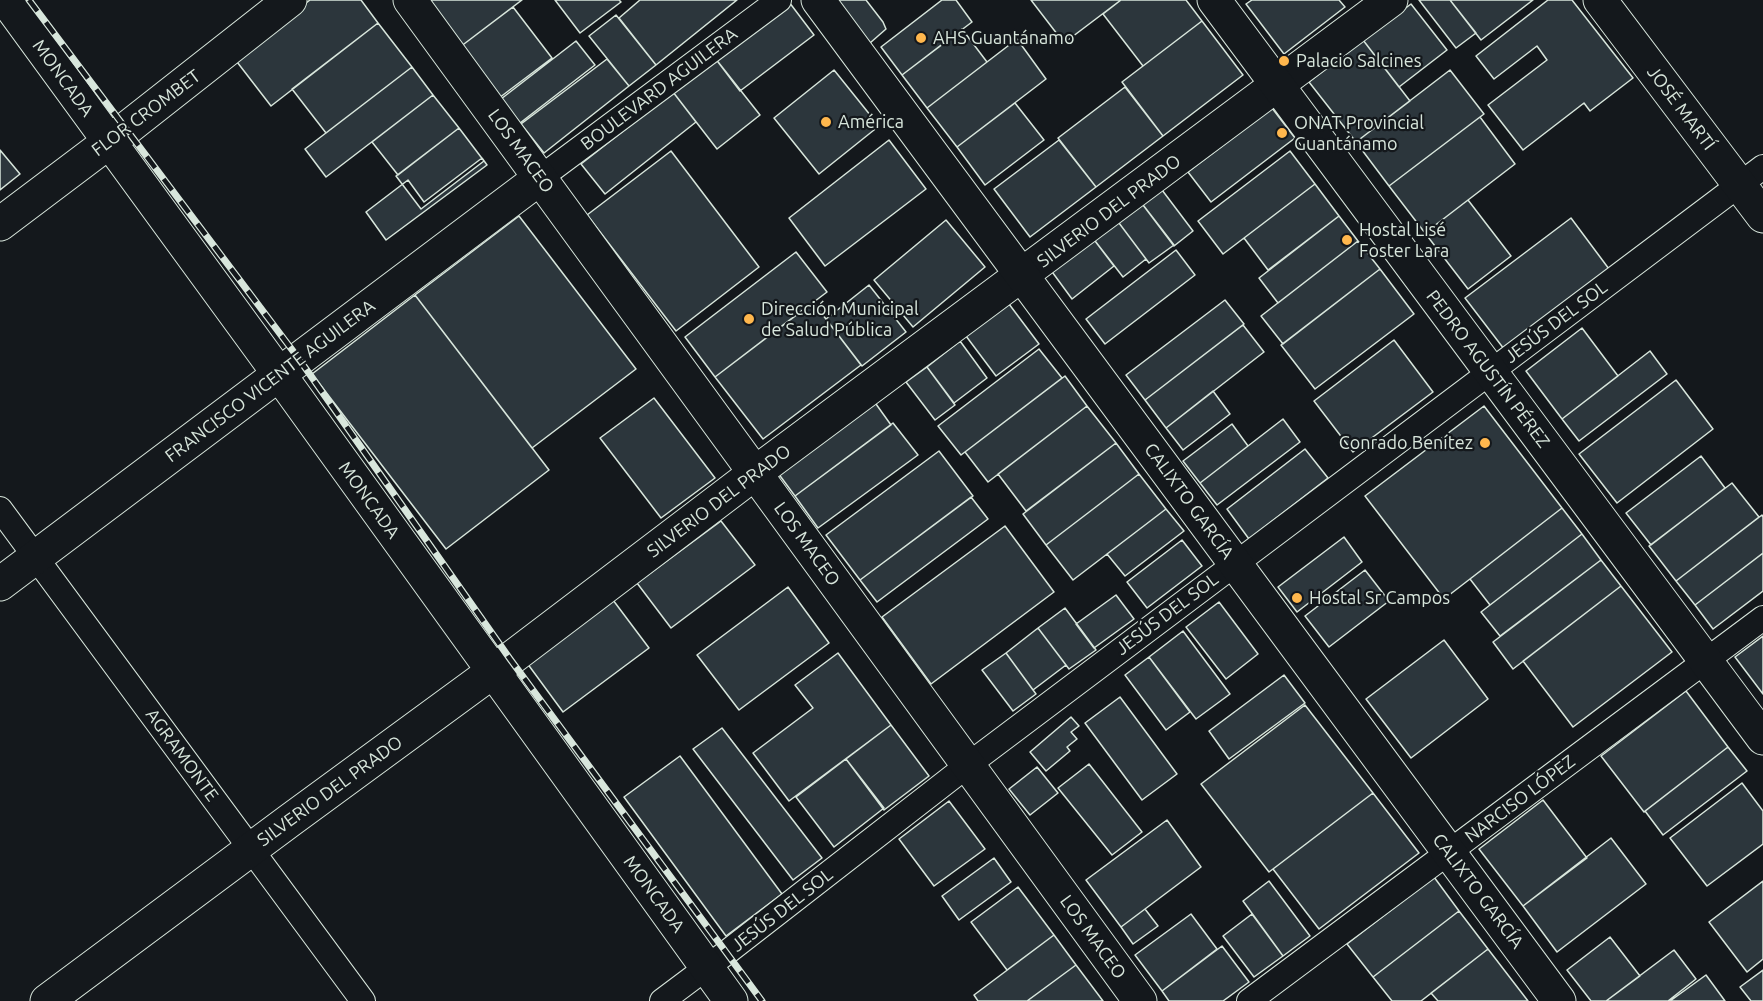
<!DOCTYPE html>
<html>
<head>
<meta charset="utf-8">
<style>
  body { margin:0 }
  canvas { display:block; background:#14181c }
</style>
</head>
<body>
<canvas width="1763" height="1001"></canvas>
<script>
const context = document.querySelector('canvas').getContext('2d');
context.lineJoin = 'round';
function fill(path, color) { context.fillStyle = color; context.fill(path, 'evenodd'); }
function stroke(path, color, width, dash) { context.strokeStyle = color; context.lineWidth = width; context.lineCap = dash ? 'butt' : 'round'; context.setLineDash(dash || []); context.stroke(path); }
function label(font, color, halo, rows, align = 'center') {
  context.font = font + ' Ubuntu,sans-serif'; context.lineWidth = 4.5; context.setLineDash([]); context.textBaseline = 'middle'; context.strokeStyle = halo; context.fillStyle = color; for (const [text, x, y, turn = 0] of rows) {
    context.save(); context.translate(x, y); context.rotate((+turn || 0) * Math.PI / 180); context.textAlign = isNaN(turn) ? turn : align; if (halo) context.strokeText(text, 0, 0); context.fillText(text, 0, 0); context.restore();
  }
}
const building = new Path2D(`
  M310 0H361L378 23 271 106 234 58Z
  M424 0H522L460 47Z
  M555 0H619L621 2 580 33Z
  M640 0H737L656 65 619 18Z
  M837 0H866L883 22 886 29 870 43Z
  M942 0H956L972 22 902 75 881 47Z
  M1031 0H1121L1064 43Z
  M1121 0H1186L1202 21 1143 66 1103 14Z
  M1252 0H1339L1345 7 1284 54 1246 4Z
  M1419 0H1450L1476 33 1456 48Z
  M1450 0H1533L1481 40Z
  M1548 0H1572L1633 78 1590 111 1584 103 1523 150 1488 105 1547 60 1537 46 1494 79 1476 56Z
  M789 2 814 35 740 91 715 58Z
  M1411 4 1447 50 1399 87 1363 40Z
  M513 7 552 58 499 98 460 47Z
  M616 15 656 65 629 86 589 36Z
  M1202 21 1243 75 1163 136 1122 82Z
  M378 23 412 67 326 133 292 89Z
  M962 29 987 62 927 108 902 75Z
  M1017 39 1046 79 957 147 927 108Z
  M1363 40 1410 101 1356 142 1309 82Z
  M576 41 595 65 520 123 501 99Z
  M715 58 760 115 717 149 673 92Z
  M607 59 629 86 544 153 521 124Z
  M412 67 433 95 326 177 305 149Z
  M834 70 879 126 819 174 774 118Z
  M1450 70 1484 114 1389 186 1356 142Z
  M1125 87 1163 136 1096 187 1058 138Z
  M673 92 696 122 605 194 581 164Z
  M433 95 459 128 398 175 372 142Z
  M1015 103 1044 140 985 185 957 147Z
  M1272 108 1295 138 1211 202 1188 172Z
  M1480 117 1515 164 1425 233 1389 186Z
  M459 128 484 161 421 209 396 176Z
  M889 140 926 189 825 266 789 218Z
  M1059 140 1096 187 1030 237 994 189Z
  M0 150 20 174 0 190Z
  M671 151 759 267 676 331 587 215Z
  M1290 151 1315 184 1223 254 1198 221Z
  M482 158 487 165 386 240 366 212 408 180 424 202Z
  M1315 184 1339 216 1268 270 1244 238Z
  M1159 186 1193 231 1174 246 1140 201Z
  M1468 200 1511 256 1468 289 1425 233Z
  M1140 201 1174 245 1149 263 1116 219Z
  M519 216 636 369 532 448 415 295Z
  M1339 216 1358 241 1278 303 1259 278Z
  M1571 218 1609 269 1504 349 1465 298Z
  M1116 219 1146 259 1123 277 1092 237Z
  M946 220 985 267 913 327 874 280Z
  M1092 237 1114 266 1072 299 1050 269Z
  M1358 241 1380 269 1283 344 1261 316Z
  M1176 250 1195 275 1105 344 1086 319Z
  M796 252 827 292 715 377 685 337Z
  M1380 269 1414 314 1315 389 1281 345Z
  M869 285 906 332 862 366 826 319Z
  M415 295 549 470 446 549 312 374Z
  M1225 300 1244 324 1145 400 1126 375Z
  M813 302 861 365 763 439 715 377Z
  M1009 304 1039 344 996 376 966 336Z
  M1243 325 1264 352 1166 428 1145 400Z
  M1582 328 1618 376 1562 419 1526 371Z
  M1394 340 1433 392 1353 452 1314 401Z
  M960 341 987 378 954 403 927 367Z
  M1039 349 1062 378 961 455 938 426Z
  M1650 351 1667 374 1579 441 1562 419Z
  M927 367 955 405 935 420 906 382Z
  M1065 376 1087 406 988 482 965 452Z
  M1676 380 1713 429 1617 503 1579 454Z
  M1213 391 1230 414 1183 450 1166 428Z
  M871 397 891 425 795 496 775 469Z
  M654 398 715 478 661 518 600 438Z
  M1087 406 1116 443 1026 511 998 474Z
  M1484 406 1562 508 1444 599 1365 496Z
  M1283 419 1300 442 1217 505 1200 483Z
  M893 423 918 455 818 528 795 496Z
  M1232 424 1248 446 1200 483 1183 461Z
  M1116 443 1139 474 1046 545 1023 514Z
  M1305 449 1328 478 1249 539 1227 509Z
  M939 451 973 496 860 580 826 535Z
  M1701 456 1725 488 1651 545 1626 513Z
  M1139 474 1166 509 1073 580 1046 545Z
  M1732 483 1759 517 1676 581 1649 546Z
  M971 497 988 519 877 602 860 580Z
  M1562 508 1582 534 1490 605 1470 579Z
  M1166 509 1184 531 1125 576 1107 554Z
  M1762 515 1763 517V553L1695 605 1676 581Z
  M721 521 755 565 671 628 637 583Z
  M1005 526 1054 592 931 684 882 617Z
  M1582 534 1601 560 1500 636 1481 612Z
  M1344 537 1362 562 1297 612 1278 587Z
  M1182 540 1202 566 1147 608 1127 582Z
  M1763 553V591L1713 629 1695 605Z
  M1601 560 1621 586 1513 669 1493 642Z
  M1365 570 1389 601 1329 647 1305 616Z
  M1621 586 1672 652 1573 727 1523 661Z
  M788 587 829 643 739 710 697 655Z
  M1116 595 1134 619 1094 648 1076 624Z
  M613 600 649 648 563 712 527 663Z
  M1219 602 1258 654 1226 679 1186 627Z
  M1065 608 1096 650 1069 669 1038 628Z
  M1038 628 1066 665 1033 690 1006 653Z
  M1183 631 1230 694 1196 719 1149 657Z
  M1763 636V694L1735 657Z
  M1444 640 1488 699 1411 758 1366 699Z
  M838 653 891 725 789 801 753 753 813 708 795 685Z
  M1006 653 1036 694 1013 711 982 670Z
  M1149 657 1190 712 1166 730 1125 675Z
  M1284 675 1305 703 1229 759 1209 731Z
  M1686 691 1728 747 1644 812 1601 756Z
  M1120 697 1177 774 1142 800 1085 723Z
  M1305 705 1373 793 1269 872 1201 784Z
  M1071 717 1079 726 1071 732 1077 739 1067 747 1070 751 1046 771 1030 752Z
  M891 725 929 776 884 810 846 759Z
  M722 728 822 858 793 880 693 749Z
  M1728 747 1747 771 1663 835 1645 811Z
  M680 756 782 894 726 936 624 797Z
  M846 759 884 808 834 847 796 797Z
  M1089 764 1142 832 1112 855 1058 788Z
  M1037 767 1058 793 1030 815 1009 789Z
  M1742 783 1763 811V844L1707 886 1670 838Z
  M1373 793 1419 853 1319 929 1273 869Z
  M1543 800 1587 858 1523 906 1479 849Z
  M949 801 985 849 934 886 899 839Z
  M1167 820 1201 867 1121 927 1086 880Z
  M1611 838 1646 884 1557 952 1523 906Z
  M994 858 1011 882 959 920 942 896Z
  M1434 877 1459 911 1373 977 1347 944Z
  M1269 881 1310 936 1283 956 1243 901Z
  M1763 881V959L1747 972 1709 922Z
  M1018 887 1054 935 1007 970 971 922Z
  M1145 909 1158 926 1133 944 1121 927Z
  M1459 911 1488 949 1421 1001H1392L1373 977Z
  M1191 914 1217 949 1162 991 1135 955Z
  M1252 914 1283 956 1254 977 1223 936Z
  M1054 935 1076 965 1027 1001H978L974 995Z
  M1610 937 1640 976 1606 1001H1591L1567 970Z
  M1222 946 1249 982 1223 1001H1169L1162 991Z
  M1488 949 1528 1001H1438L1431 993Z
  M1674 950 1696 979 1668 1001H1606Z
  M1076 965 1103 1001H1027Z
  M1763 970V1001H1751L1740 987Z
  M1706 975 1725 1001H1670Z`);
const street = new Path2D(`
  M540 178 779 0
  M0 509 363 1001
  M662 1001 726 953 968 765 1763 167
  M1249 1001 1763 618`);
const secondary = new Path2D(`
  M6 0 279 374 731 1001
  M410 0 1140 1001
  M1600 0 1763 216
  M0 224 126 129 290 0
  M0 584 540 178
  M47 1001 289 821 510 659 755 473 1391 0`);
const primary = new Path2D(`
  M818 0 1559 1001
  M1214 0 1763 738`);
const rail = new Path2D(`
  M29 0 299 359 510 659 762 1001`);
const markers = [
  [921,38,6,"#ffb74d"],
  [1284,61,6,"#ffb74d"],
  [826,122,6,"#ffb74d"],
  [1282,133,6,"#ffb74d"],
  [1347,240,6,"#ffb74d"],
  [749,319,6,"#ffb74d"],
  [1485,443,6,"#ffb74d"],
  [1297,598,6,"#ffb74d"]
];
const poiNames = [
  ["AHS Guantánamo",933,38],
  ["Palacio Salcines",1296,61],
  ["América",838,122],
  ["ONAT Provincial",1294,123],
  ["Guantánamo",1294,144],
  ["Hostal Lisé",1359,230],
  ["Foster Lara",1359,251],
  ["Dirección Municipal",761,309],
  ["de Salud Pública",761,330],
  ["Conrado Benítez",1473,443,"right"],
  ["Hostal Sr Campos",1309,598]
];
const streetNames = [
  ["MONCADA",63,78,54],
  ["BOULEVARD AGUILERA",659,89,-37],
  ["JOSÉ MARTÍ",1681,108,53],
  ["FLOR CROMBET",146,113,-37],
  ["LOS MACEO",521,151,54],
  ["SILVERIO DEL PRADO",1109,211,-37],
  ["JESÚS DEL SOL",1556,322,-37],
  ["PEDRO AGUSTÍN PÉREZ",1488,369,53],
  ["FRANCISCO VICENTE AGUILERA",270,381,-37],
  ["MONCADA",369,500,54],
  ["SILVERIO DEL PRADO",719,501,-37],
  ["CALIXTO GARCÍA",1189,501,54],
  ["LOS MACEO",807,544,54],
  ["JESÚS DEL SOL",1167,614,-37],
  ["AGRAMONTE",182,755,54],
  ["SILVERIO DEL PRADO",330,791,-36],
  ["NARCISO LÓPEZ",1520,799,-37],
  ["CALIXTO GARCÍA",1478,891,53],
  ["MONCADA",654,894,54],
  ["JESÚS DEL SOL",782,910,-38],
  ["LOS MACEO",1093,937,54]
];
fill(building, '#2c363c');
stroke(building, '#d8e6dc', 1.5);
stroke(street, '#d8e6dc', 26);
stroke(secondary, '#d8e6dc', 35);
stroke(primary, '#d8e6dc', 35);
stroke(street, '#14181c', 24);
stroke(secondary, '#14181c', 33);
stroke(primary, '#14181c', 33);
stroke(rail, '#d8e6dc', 7);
stroke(rail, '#14181c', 4.5, [14]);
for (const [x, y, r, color] of markers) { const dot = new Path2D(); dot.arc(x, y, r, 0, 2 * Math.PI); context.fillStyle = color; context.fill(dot); stroke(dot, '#14181c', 2); }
label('18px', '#d8e6dc', '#14181c', poiNames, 'left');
label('18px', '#d8e6dc', '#14181c', streetNames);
</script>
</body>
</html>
